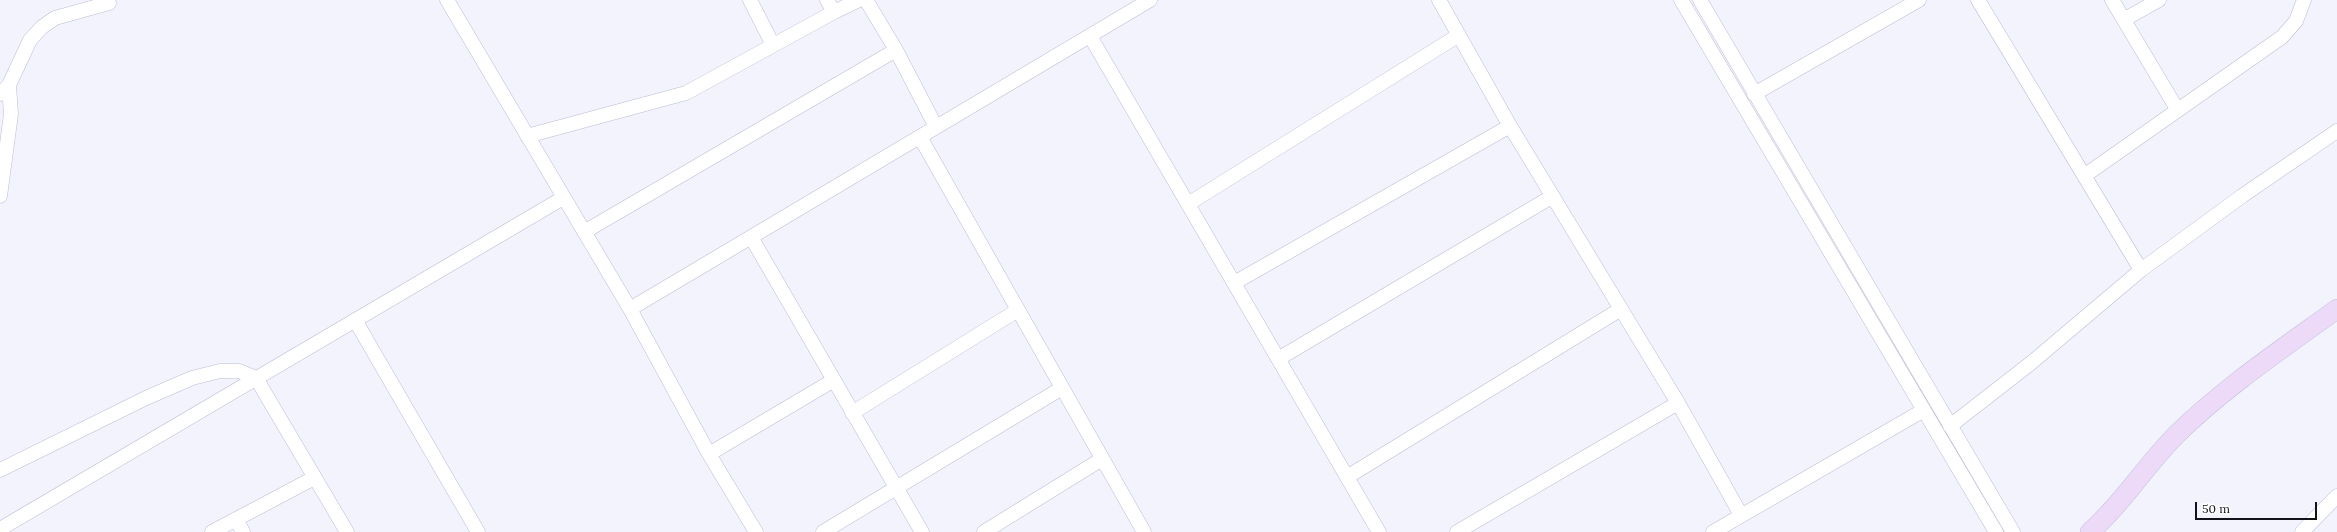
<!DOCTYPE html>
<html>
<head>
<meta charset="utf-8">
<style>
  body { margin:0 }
  #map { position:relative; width:2337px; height:532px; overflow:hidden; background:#f2f3fd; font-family:Lora,serif }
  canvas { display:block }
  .scale { position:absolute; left:2195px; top:502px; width:122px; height:18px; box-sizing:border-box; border:2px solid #12121b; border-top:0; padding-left:5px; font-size:12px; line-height:14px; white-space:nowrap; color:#12121b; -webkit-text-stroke:3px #fff; paint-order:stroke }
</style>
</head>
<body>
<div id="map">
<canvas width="2337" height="532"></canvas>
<div class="scale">50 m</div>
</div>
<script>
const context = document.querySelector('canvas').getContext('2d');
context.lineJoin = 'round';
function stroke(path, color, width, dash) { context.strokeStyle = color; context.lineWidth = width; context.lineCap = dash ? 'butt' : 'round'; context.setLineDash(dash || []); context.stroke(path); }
const street = new Path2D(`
  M447 0 630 309 709 454 756 532
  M750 0 773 45
  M827 0 834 12
  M866 0 896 50 936 127
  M1439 0 1510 126 1678 403 1741 515
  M1681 0 1996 532
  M1700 0 2013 532
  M1978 0 2141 270
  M2112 0 2177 109
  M2125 19 2159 0
  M1090 36 1379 532
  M0 94 9 85 30 40 42 27 55 18 109 3
  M1754 94 1919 0
  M527 136 686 93 834 12 859 0
  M920 137 1144 532
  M2084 176 2282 37 2296 21 2304 0
  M0 196 11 114 9 85
  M1188 204 1459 35
  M584 232 896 50
  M751 237 922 532
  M1234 283 1510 126
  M630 309 1150 0
  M355 320 478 532
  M1278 359 1553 196
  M852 413 1018 310
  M1950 426 2031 363 2141 270 2242 196 2337 131
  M709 454 834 380
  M0 470 146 398 192 378 220 371H239L256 378 347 532
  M1347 477 1621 309
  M236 519 243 532
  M0 529 563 198
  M212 532 314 478
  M823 532 1062 388
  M984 532 1102 459
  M1457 532 1678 403
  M1713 532 1924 410
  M2302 532 2337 496`);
const secondary = new Path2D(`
  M2090 532C2123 503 2146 465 2177 434 2225 387 2282 349 2337 309`);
stroke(street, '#bbbdd6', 15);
stroke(secondary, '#bbbdd6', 20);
stroke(street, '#fff', 14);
stroke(secondary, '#eddaf9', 19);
</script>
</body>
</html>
